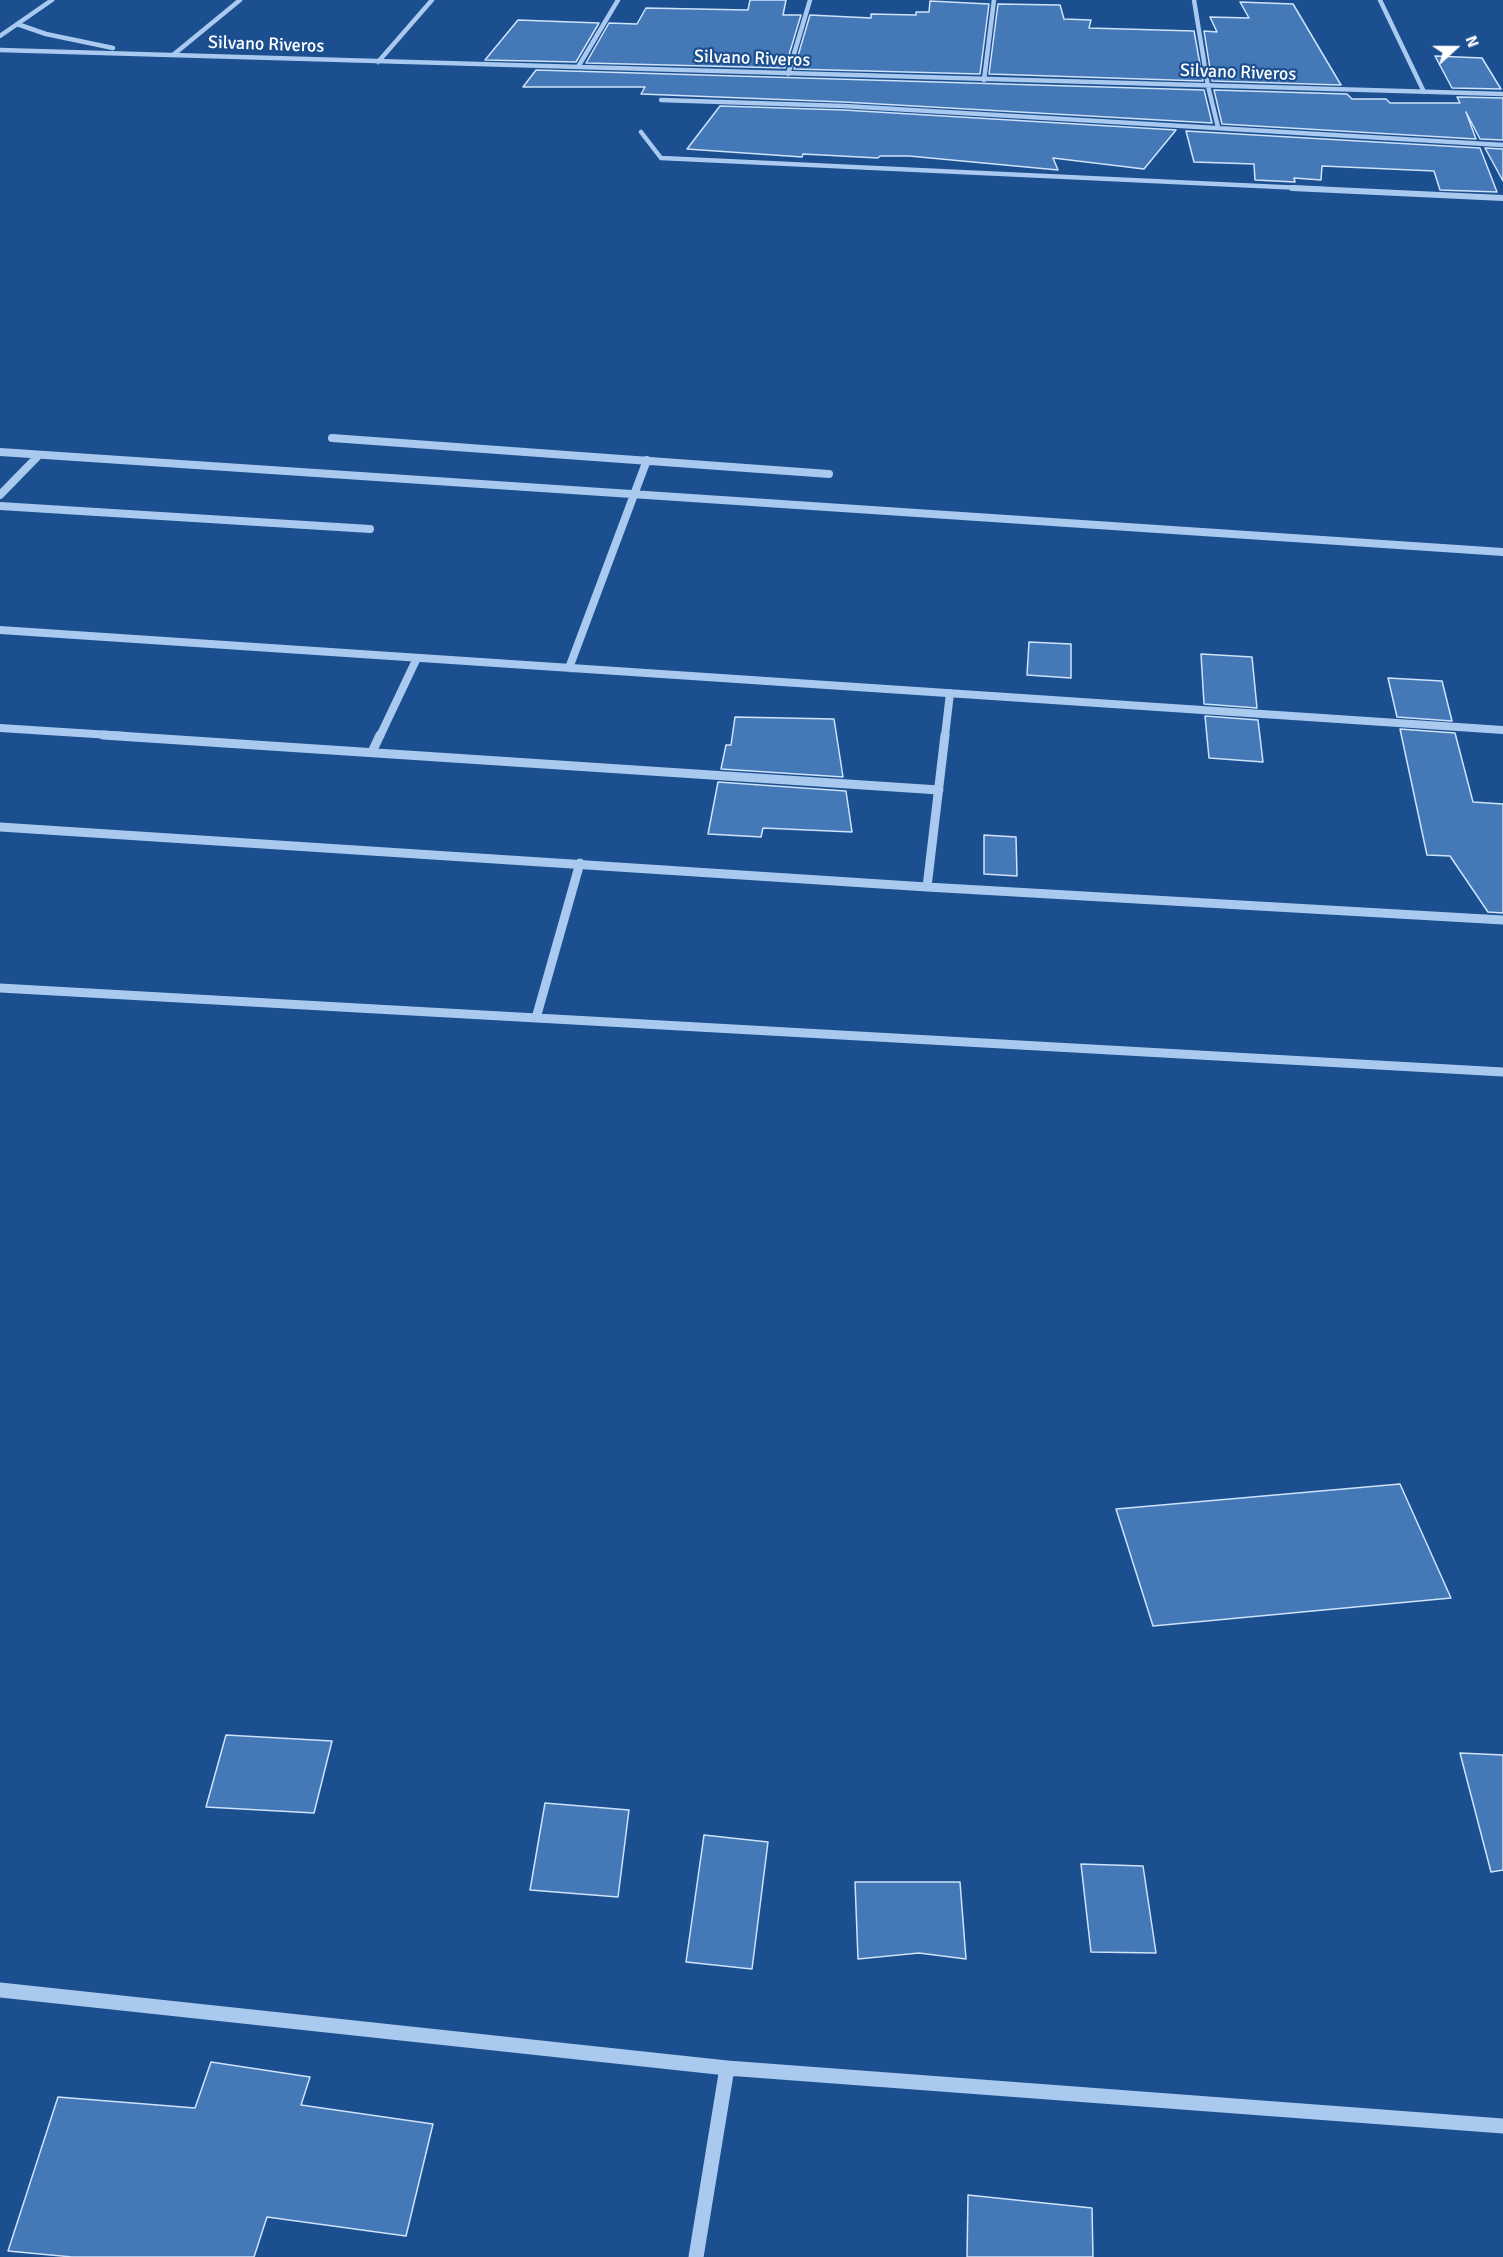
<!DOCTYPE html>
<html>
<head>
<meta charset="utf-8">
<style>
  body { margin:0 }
  #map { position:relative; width:1503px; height:2257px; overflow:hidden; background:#1b4f8f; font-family:Signika,sans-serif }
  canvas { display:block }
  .north { position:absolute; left:1425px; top:18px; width:60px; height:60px; -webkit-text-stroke:4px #1b4f8f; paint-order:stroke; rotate:69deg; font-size:16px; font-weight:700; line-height:24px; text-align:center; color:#fff }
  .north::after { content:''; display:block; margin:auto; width:21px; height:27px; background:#fff; clip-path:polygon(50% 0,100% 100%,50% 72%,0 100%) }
</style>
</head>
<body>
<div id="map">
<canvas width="1503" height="2257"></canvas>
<div class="north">N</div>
</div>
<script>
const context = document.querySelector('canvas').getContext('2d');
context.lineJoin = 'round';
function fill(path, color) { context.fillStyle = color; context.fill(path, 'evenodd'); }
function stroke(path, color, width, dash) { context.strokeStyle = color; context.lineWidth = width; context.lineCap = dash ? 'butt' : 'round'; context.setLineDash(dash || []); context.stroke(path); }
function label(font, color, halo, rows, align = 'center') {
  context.font = font + ' Signika,sans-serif'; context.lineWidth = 4.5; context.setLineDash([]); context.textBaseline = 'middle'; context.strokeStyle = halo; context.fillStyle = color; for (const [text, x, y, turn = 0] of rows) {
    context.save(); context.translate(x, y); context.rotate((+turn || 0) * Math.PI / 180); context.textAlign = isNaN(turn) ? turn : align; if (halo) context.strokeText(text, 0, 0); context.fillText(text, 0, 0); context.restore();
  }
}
const building = new Path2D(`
  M750 0H786L783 15H801L785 68 586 63 609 23 637 24 646 8 748 10Z
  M930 1 989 4 980 74 794 69 810 15 871 18V14L916 15V12H929Z
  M1240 2 1293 4 1341 85 1212 81 1204 31 1217 32 1210 17 1249 18Z
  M998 4 1060 5 1064 19 1091 20 1089 28 1194 31 1203 81 989 74Z
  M518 20 599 23 576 62 485 60Z
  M1435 56 1482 58 1501 89 1452 88Z
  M536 70 1204 90 1212 123 844 102 641 94 645 87H523Z
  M1214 90 1347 94 1352 99H1386L1390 103H1460L1457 97 1503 98V140L1480 139 1466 112 1476 139 1222 124Z
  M720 106 844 110 1176 130 1144 169 1053 158 1058 170 909 156H880L878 158 803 154 802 157 687 149Z
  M1186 131 1480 148 1497 192 1440 190 1434 171 1322 166 1321 180 1294 178 1295 182 1255 180 1254 164 1194 162Z
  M1485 148 1503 149V181Z
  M1029 642 1071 644V678L1027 675Z
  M1201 654 1252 657 1257 708 1204 704Z
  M1388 678 1442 681 1452 721 1397 717Z
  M1205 716 1258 720 1263 762 1209 758Z
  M735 717 834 719 843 777 721 769 726 745H731Z
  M1400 729 1455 733 1473 802 1503 804V913L1488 912 1450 856 1427 855Z
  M718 782 846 791 852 832 763 828 761 837 708 834Z
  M984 835 1016 837 1017 876 984 874Z
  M1400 1484 1451 1598 1153 1626 1116 1509Z
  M226 1735 332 1741 314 1813 206 1807Z
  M1460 1753 1503 1755V1870L1491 1872Z
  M545 1803 629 1810 618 1897 530 1890Z
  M704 1835 768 1842 752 1969 686 1962Z
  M1081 1864 1143 1866 1156 1953 1091 1952Z
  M855 1882H960L966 1959 919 1953 858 1959Z
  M211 2062 310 2077 301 2105 433 2124 406 2236 267 2217 254 2257H72L8 2251 58 2097 195 2108Z
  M968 2195 1092 2208 1093 2257H967Z`);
const minorFar4 = new Path2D(`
  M1194 0 1208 86 1218 127
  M1380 0 1424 92
  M17 24 46 34 113 48
  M0 36 52 0
  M0 50 1503 94
  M173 55 240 0
  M378 62 432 0
  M578 67 618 0
  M788 74 810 0
  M984 80 994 0
  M661 100 844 106 1503 145
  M641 132 661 158 1323 189`);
const minorFar3 = new Path2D(`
  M1292 188 1503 198`);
const minorFar2 = new Path2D(`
  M332 438 829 474
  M0 452 1503 552
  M0 495 39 455
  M0 506 370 529
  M0 630 1503 730
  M569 668 647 460
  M0 728 126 736
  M380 736 417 658
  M945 736 950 693`);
const minorFar1 = new Path2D(`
  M103 735 939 790
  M372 752 380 735
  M0 827 927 887 1503 920
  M927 887 945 735
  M0 988 1503 1072
  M536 1018 580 863`);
const minor = new Path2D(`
  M0 1990 727 2068 1503 2126
  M696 2257 727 2068`);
const farStreetnames = [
  ["Silvano Riveros",266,45,2],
  ["Silvano Riveros",752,59,2],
  ["Silvano Riveros",1238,73,2]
];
fill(building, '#4478b7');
stroke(building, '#cfe3fa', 1.5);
stroke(minorFar4, '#a9c9ee', 4.5);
stroke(minorFar3, '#a9c9ee', 6);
stroke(minorFar2, '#a9c9ee', 8);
stroke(minorFar1, '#a9c9ee', 9);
stroke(minor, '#a9c9ee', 15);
label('18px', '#fff', '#1b4f8f', farStreetnames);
</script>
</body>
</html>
